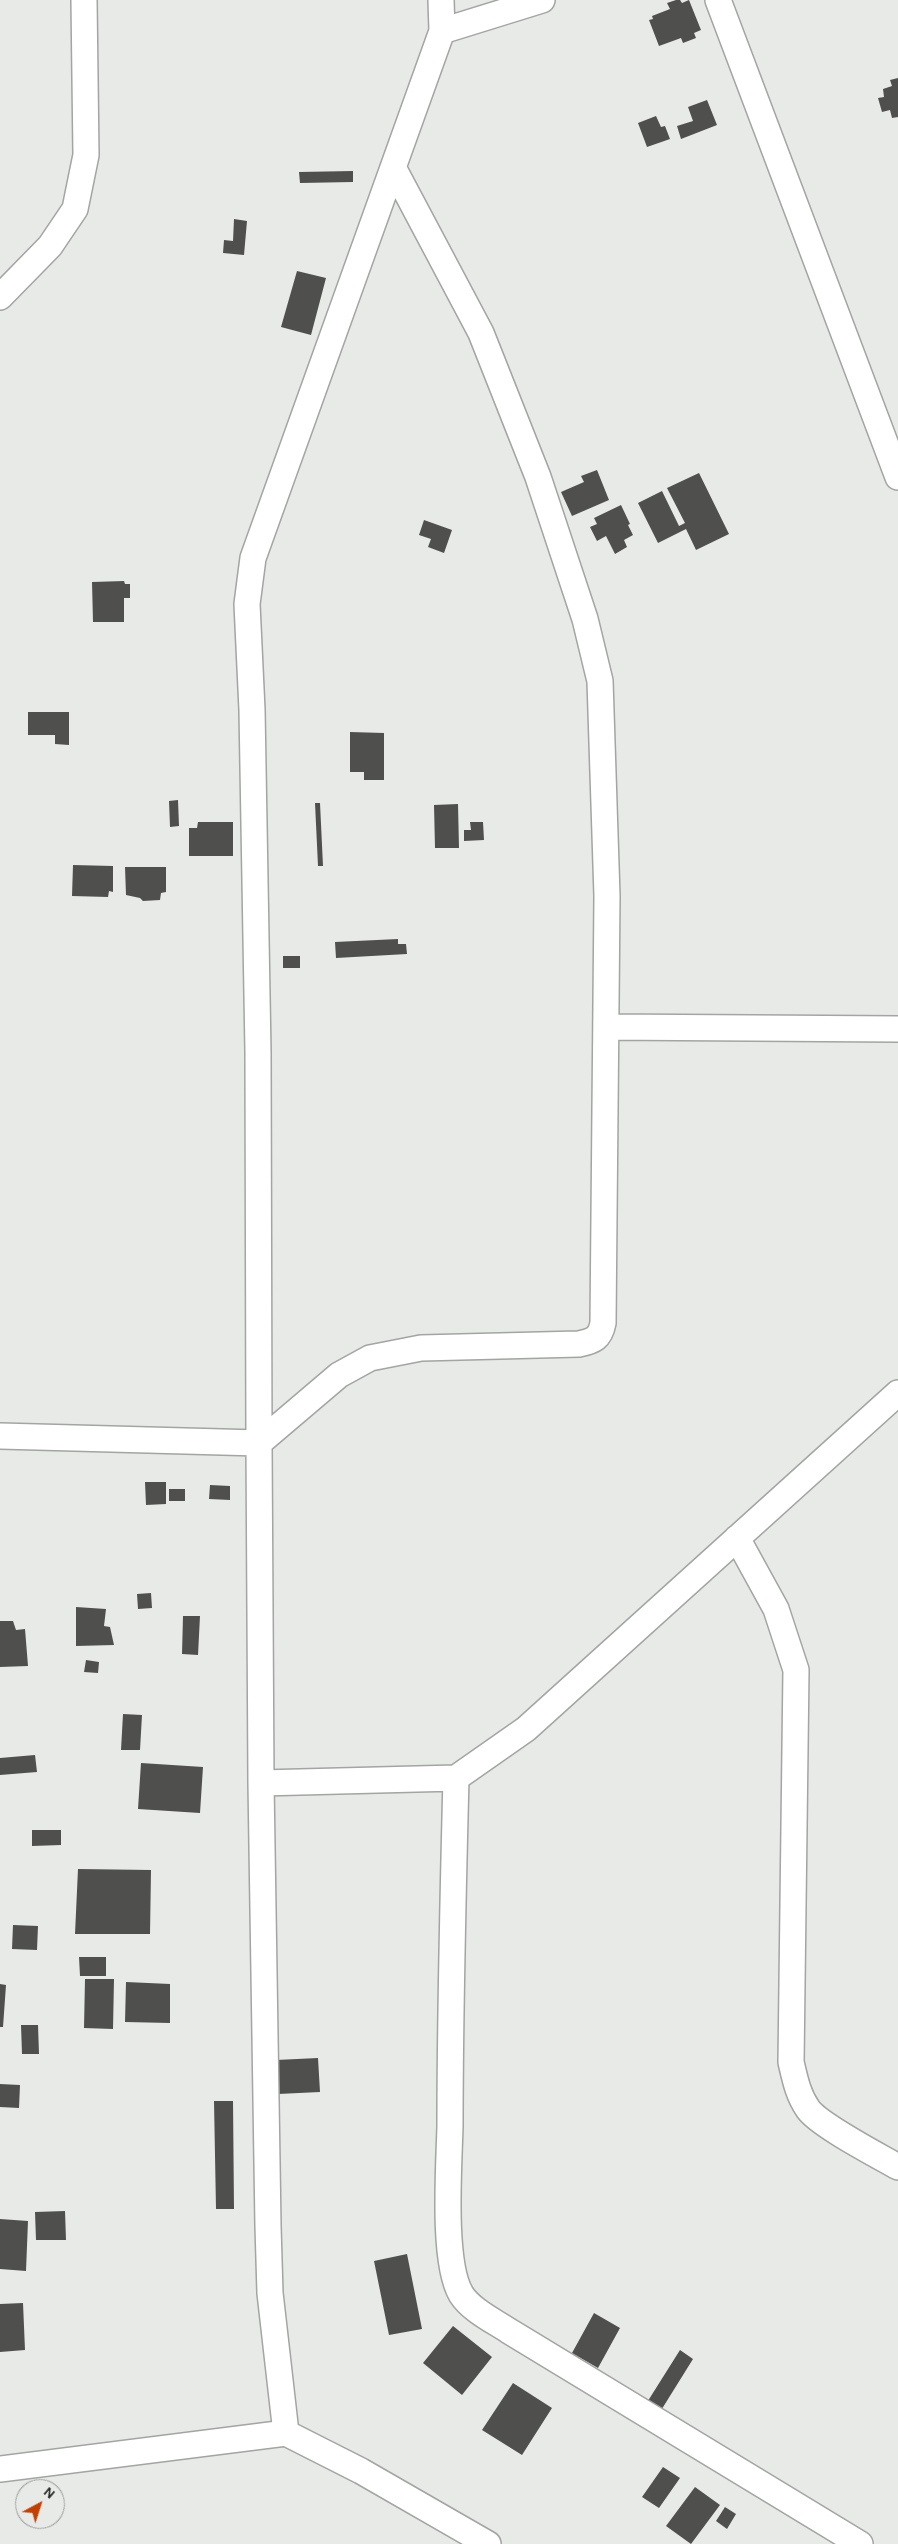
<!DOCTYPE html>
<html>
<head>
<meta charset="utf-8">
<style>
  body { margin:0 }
  #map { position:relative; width:898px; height:2544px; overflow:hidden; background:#e7eae7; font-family:Karla,sans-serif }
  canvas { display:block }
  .north { position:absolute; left:15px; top:2479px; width:50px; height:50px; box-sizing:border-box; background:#e7eae7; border:1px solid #979a97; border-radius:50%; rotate:40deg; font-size:14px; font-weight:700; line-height:20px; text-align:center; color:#202120 }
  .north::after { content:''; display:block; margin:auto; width:18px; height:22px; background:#c53f00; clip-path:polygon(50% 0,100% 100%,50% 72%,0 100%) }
</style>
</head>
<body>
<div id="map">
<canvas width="898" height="2544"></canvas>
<div class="north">N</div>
</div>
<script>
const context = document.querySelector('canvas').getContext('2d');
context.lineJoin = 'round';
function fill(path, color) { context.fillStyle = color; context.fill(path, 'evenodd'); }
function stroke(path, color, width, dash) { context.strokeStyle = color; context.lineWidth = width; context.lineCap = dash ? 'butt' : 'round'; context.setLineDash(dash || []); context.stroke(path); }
const building = new Path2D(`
  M676 0H680L682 3 689 0 701 30 694 33 696 38 683 43 681 38 659 46 649 20 653 19 652 16 670 9 667 3Z
  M898 78V117L892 118 890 110 882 112 878 98 884 97 883 89 892 86 890 80Z
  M707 100 717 125 681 139 677 126 693 121 688 107Z
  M656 116 661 127 665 126 670 139 647 147 638 123Z
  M353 171V182L300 183 299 172Z
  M234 219 247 221 244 255 223 253 224 240 233 241Z
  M297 271 326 278 311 335 281 327Z
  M597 470 609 500 572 516 561 492 584 482 581 476Z
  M699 473 729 534 696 550 686 529 658 543 638 503 662 491 679 526 685 523 667 488Z
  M621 505 630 524 628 525 633 535 624 540 627 547 615 554 606 536 597 541 590 527 597 524 594 518Z
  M424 520 452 530 444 553 428 547 431 539 419 535Z
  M124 581 125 584H130V598H124V622H93L92 582Z
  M28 712H69V745L55 744V735H28Z
  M350 732 384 733V780H364V772H350Z
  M178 800 179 826 170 827 169 801Z
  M315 803H320L323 866H318Z
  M458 804 459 848H435L434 805Z
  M198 822H233V856H189V828H197Z
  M470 822H483L484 840 464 841V830H471Z
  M73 865 113 866V892L109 891 108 897 72 896Z
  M125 867H166V892L161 893 160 900 143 901 140 898 126 895Z
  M398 939V944H406L407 954 336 958 335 942Z
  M283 956H300V968H283Z
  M145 1482H166V1504L146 1505Z
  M210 1485 230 1486V1500L209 1499Z
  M169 1489H185V1501H169Z
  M151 1593 152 1608 138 1609 137 1594Z
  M76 1607 106 1609 104 1626 110 1627 114 1645 76 1646Z
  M183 1616H200L198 1655 182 1654Z
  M0 1621H13L16 1630 25 1629 28 1666 0 1667Z
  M86 1660 99 1662 98 1673 84 1672Z
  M123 1714 142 1715 140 1750H121Z
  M35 1755 37 1772 0 1775V1758Z
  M141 1763 203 1767 200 1813 138 1809Z
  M32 1830H61V1845L32 1846Z
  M78 1869 151 1870 150 1934H75Z
  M13 1925 38 1926 37 1950 12 1949Z
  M79 1957H106V1976H80Z
  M85 1979H114L113 2029 84 2028Z
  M126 1982 170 1984V2023L125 2022Z
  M0 1984 6 1985 3 2027H0Z
  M21 2025H38L39 2054H22Z
  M318 2058 320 2092 278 2094 276 2060Z
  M0 2084 20 2085 19 2108 0 2107Z
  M214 2101H233L234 2209H216Z
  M65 2211 66 2240H36L35 2212Z
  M0 2219 28 2221 26 2271 0 2269Z
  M407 2254 422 2329 389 2335 374 2261Z
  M23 2303 25 2350 0 2352V2304Z
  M594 2313 620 2328 598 2368 572 2353Z
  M453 2326 492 2357 462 2395 423 2363Z
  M680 2350 693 2359 660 2412 646 2404Z
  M513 2383 552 2408 522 2455 482 2430Z
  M663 2467 680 2478 659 2508 642 2497Z
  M695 2487 720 2505 691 2544 666 2526Z
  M725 2507 736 2514 727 2529 716 2521Z`);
const minor = new Path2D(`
  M718 0 898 477
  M442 31 542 0
  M0 297 50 246 75 209 86 155 84 0
  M606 1027 898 1029
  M0 1436 259 1443 261 1783 268 2226 270 2293 286 2433 361 2471 488 2544
  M259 1443 339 1375 370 1358 421 1348 579 1344C594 1341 600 1338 603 1323L607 896 600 681 585 619 538 477 481 333 394 169
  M259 1443 258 1052 252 710 247 604 253 558 442 31 441 0
  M737 1538 776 1609 796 1670 791 2062C795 2079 798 2095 808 2109 819 2125 879 2156 898 2167
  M456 1778C453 1894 450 2010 450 2126 449 2166 442 2262 461 2294 471 2310 494 2321 509 2331L860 2544
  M261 1783 456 1778 526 1729 898 1393
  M0 2469 286 2433`);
fill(building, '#4f504d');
stroke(minor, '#a2a5a2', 28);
stroke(minor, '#fff', 25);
</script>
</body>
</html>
